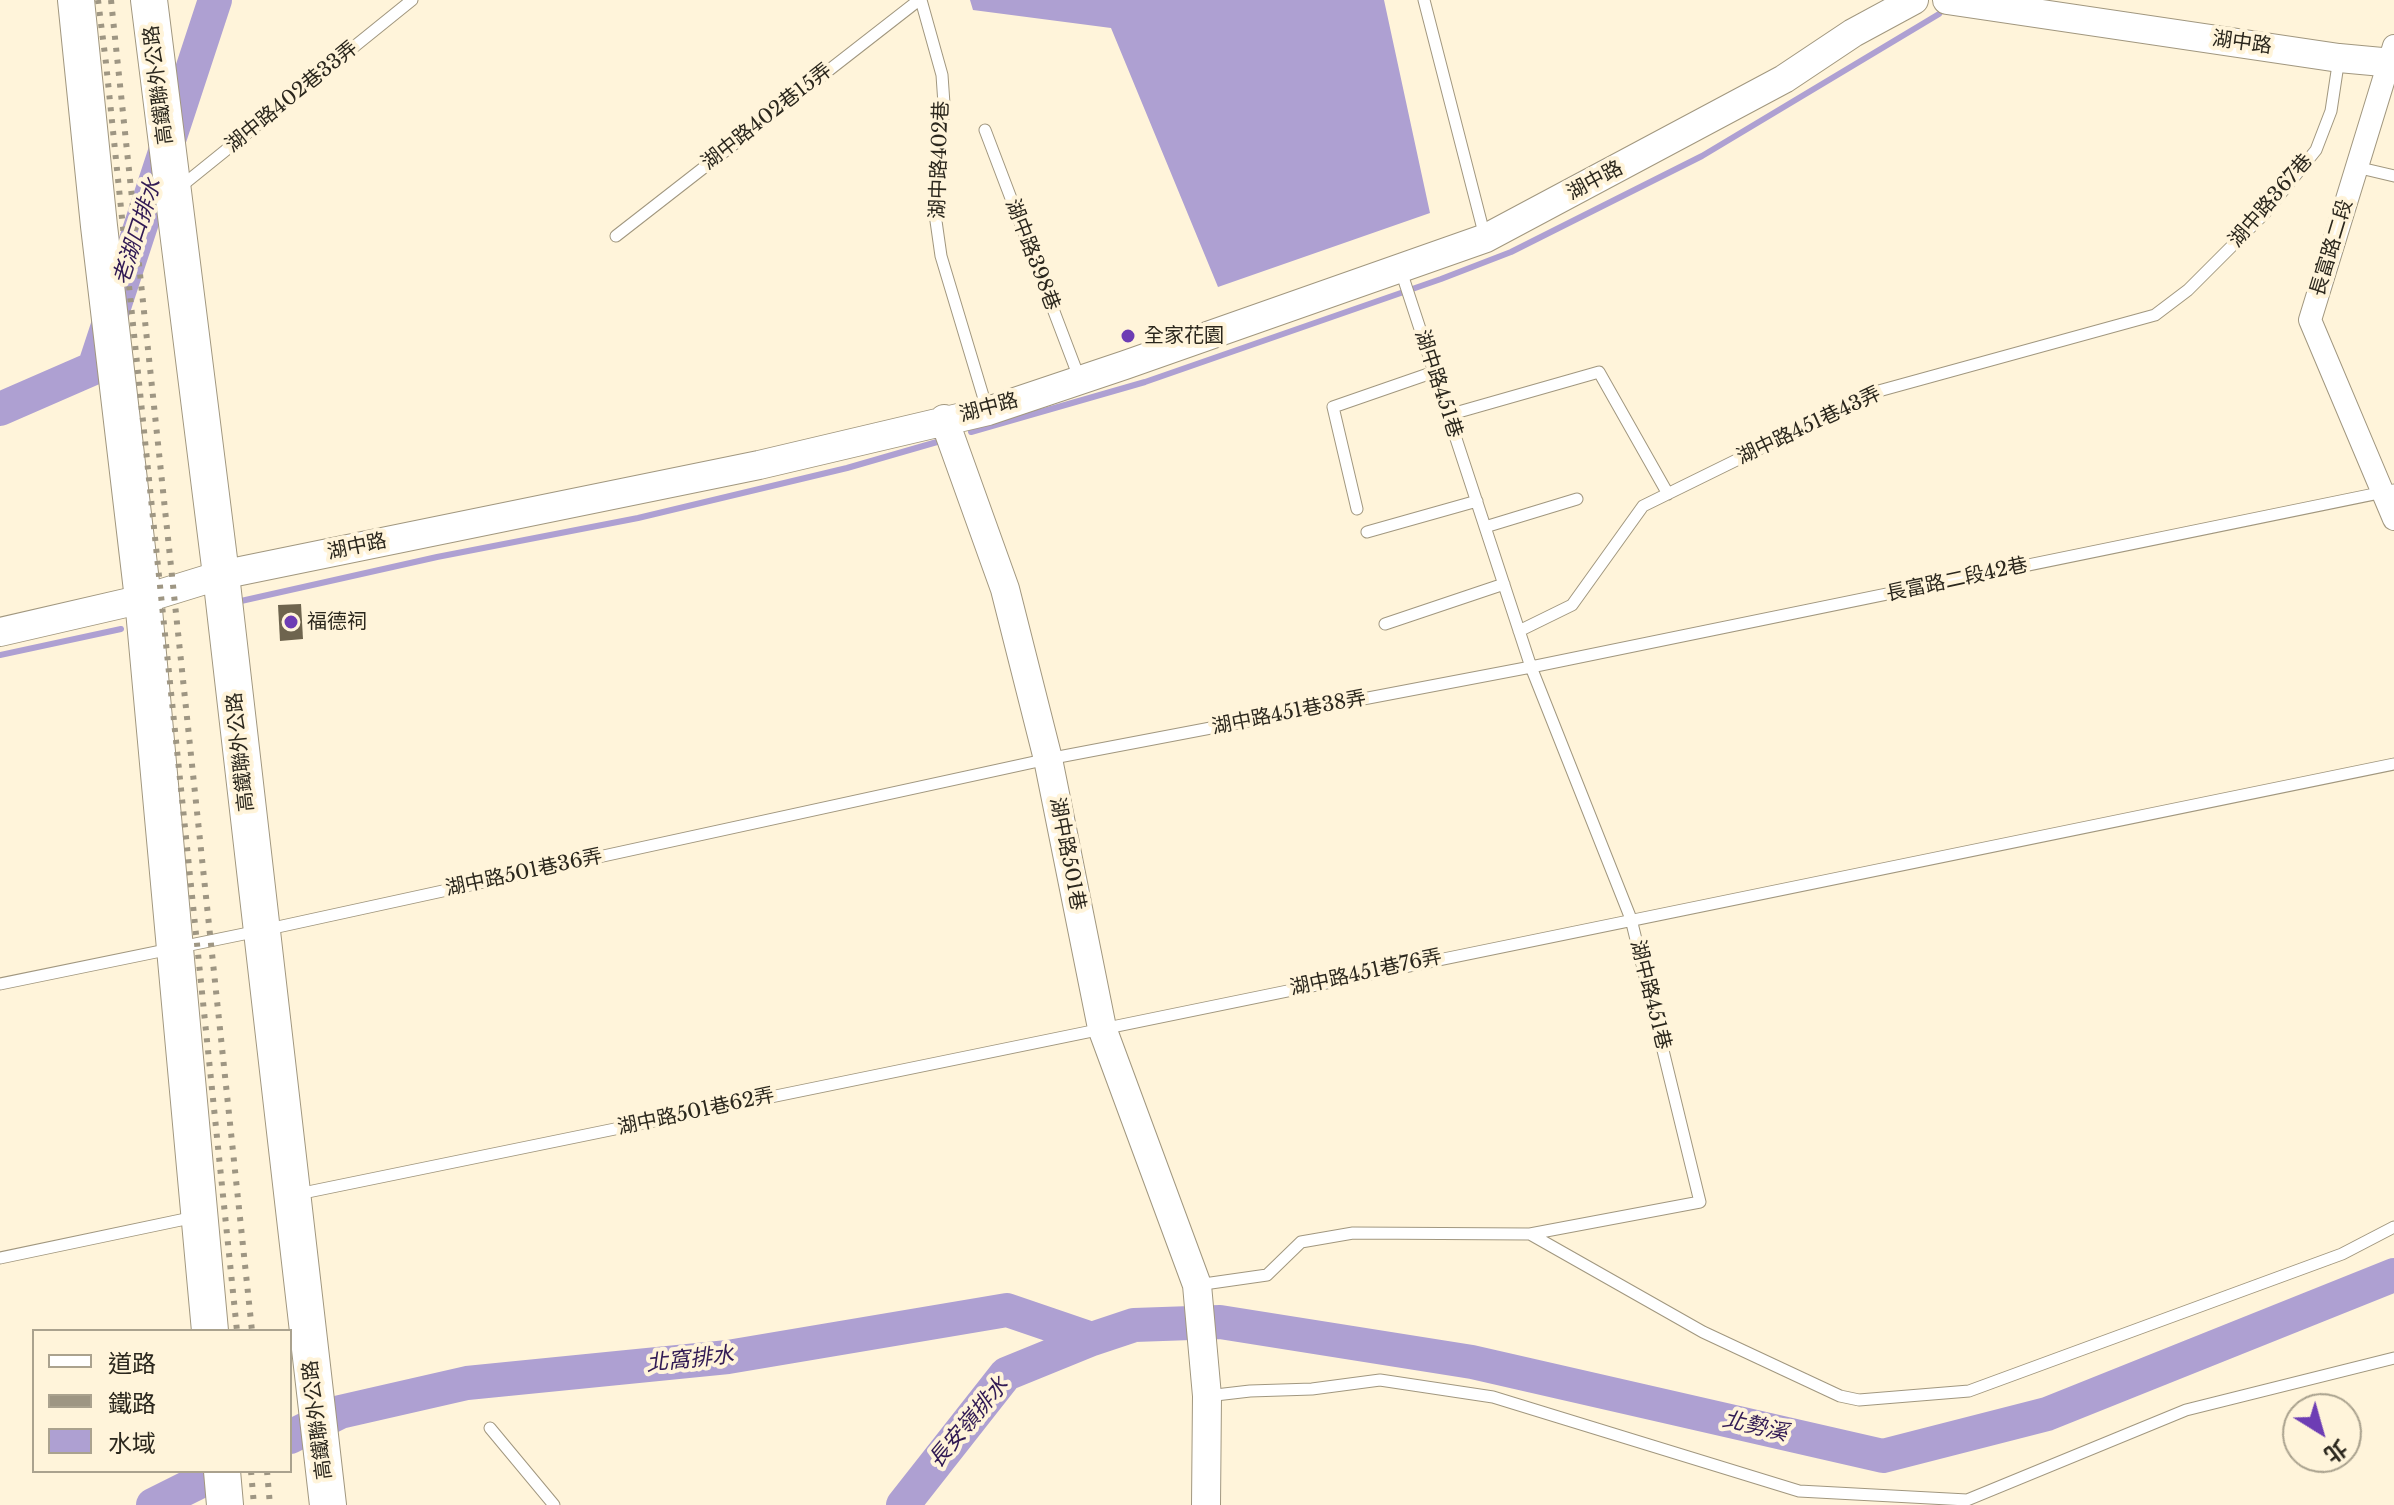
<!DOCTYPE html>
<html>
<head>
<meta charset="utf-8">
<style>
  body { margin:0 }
  #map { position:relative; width:2394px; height:1505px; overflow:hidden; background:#fff4da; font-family:"Libre Baskerville","Noto Sans TC",serif }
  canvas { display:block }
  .legend { position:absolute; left:32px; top:1329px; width:260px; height:144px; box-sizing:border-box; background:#fff4da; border:2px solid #aaa28e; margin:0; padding:10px 14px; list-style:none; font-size:24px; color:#2b271d }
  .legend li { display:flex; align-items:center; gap:16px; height:40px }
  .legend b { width:40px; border:2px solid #aaa28e }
  .north { position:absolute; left:2282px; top:1393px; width:80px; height:80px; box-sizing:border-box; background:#fff4da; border:2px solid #aaa28e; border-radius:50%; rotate:143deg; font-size:22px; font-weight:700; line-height:32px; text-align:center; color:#2b271d }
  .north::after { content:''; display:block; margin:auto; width:28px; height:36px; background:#6d3db4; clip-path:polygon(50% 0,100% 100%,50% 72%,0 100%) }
</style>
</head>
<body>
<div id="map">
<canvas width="2394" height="1505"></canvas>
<ul class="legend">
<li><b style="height:10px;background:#fff"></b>道路</li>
<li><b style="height:10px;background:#9e9683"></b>鐵路</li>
<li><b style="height:22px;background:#aea0d2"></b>水域</li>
</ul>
<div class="north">北</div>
</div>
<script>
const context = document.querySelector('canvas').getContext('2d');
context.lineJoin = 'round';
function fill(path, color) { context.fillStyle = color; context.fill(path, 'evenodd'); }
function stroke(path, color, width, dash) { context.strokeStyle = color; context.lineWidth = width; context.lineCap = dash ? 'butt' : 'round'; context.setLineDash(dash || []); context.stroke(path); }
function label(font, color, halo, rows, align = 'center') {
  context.font = font + ' "Libre Baskerville","Noto Sans TC",serif'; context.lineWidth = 8; context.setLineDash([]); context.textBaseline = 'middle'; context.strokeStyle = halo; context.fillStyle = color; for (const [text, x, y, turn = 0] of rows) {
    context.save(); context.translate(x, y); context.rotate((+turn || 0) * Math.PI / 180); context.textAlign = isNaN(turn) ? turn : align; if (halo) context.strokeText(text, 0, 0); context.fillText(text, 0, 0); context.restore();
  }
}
const water = new Path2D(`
  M970 0H1384L1430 213 1218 287 1111 28 973 10Z`);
const stream = new Path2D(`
  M971 432 1145 382 1441 279 1511 252 1702 156 1939 14
  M241 601 437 557 638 518 847 468 937 442
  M0 655 121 629`);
const river = new Path2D(`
  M0 409 94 368 215 0
  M290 1437 340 1412 467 1383 728 1357 1007 1310 1092 1339
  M153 1505 221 1471
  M903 1505 1006 1374 1092 1339 1134 1325 1220 1322 1472 1362 1883 1456 2047 1414 2394 1275`);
const building = new Path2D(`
  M301 604 303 639 280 641 278 605Z`);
const service = new Path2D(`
  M921 0 942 75 944 104 935 214 941 256 987 409
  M1424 0 1485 237
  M985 130 1080 380
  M2356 167 2394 176
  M179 188 412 0
  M616 236 919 0
  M1448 415 1599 372 1668 494
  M1357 509 1333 407 1434 372
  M1485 527 1577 499
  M1367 532 1477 501
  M1385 624 1504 584
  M1519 631 1572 605 1643 506 1875 392 2155 315 2188 290 2265 213 2316 150 2331 111 2339 58
  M0 984 273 928 1048 759 1531 667 2394 490
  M298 1194 2394 764
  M1530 1234 1703 1332 1840 1396 1859 1400 1969 1391 2342 1254 2394 1227
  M0 1258 195 1217
  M1197 1285 1267 1275 1301 1242 1353 1233 1530 1234 1700 1202 1631 919 1531 667 1400 268
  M1207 1396 1250 1391 1312 1389 1380 1380 1493 1397 1799 1491 1967 1500 2186 1410 2394 1358
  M490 1428 554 1505`);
const minor = new Path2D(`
  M2394 46 2310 320 2394 519`);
const tertiary = new Path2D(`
  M1947 0 2339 58 2394 63
  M944 419 1005 589 1048 759 1102 1028 1197 1285 1207 1396 1206 1505
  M0 632 143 599 221 575 759 465 988 411 1125 365 1486 238 1784 79 1853 33 1914 0`);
const primary = new Path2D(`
  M76 0 99 226 143 599 210 1331
  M149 0 221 575 328 1505
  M222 1471 225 1505`);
const rail = new Path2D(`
  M98 0 106 63 237 1331
  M111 0 252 1331
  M251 1471 254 1505
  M267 1471 270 1505`);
const markers = [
  [1128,336,8,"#6d3db4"],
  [291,622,8,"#6d3db4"]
];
const streetNames = [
  ["湖中路",2242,43,8],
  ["高鐵聯外公路",159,85,-97],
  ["湖中路402巷33弄",292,97,-39],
  ["湖中路402巷15弄",767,117,-38],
  ["湖中路402巷",940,160,-88],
  ["湖中路",1595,181,-28],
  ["湖中路367巷",2271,201,-49],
  ["長富路二段",2332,248,-73],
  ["湖中路398巷",1032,255,69],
  ["湖中路451巷",1438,384,72],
  ["湖中路",989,408,-15],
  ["湖中路451巷43弄",1809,426,-25],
  ["湖中路",357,547,-12],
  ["長富路二段42巷",1957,580,-12],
  ["湖中路451巷38弄",1289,713,-11],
  ["高鐵聯外公路",241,752,-96],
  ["湖中路501巷",1067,854,79],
  ["湖中路501巷36弄",524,873,-12],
  ["湖中路451巷76弄",1366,973,-12],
  ["湖中路451巷",1650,995,76],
  ["湖中路501巷62弄",696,1112,-12],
  ["高鐵聯外公路",318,1420,-97]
];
const poiNames = [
  ["全家花園",1144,336],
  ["福德祠",307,622]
];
const waterNames = [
  ["老湖口排水",138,232,-72],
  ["北窩排水",690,1360,-6],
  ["長安嶺排水",969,1423,-50],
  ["北勢溪",1755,1427,13]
];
fill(water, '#aea0d2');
stroke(stream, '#aea0d2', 6);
stroke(river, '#aea0d2', 34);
fill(building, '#6e644e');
stroke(service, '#a1977f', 13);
stroke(minor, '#a1977f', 24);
stroke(tertiary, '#a1977f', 30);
stroke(primary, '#a1977f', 38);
stroke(service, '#fff', 11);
stroke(minor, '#fff', 22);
stroke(tertiary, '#fff', 28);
stroke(primary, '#fff', 36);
stroke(rail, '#9e9683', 6, [4, 8]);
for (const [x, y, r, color] of markers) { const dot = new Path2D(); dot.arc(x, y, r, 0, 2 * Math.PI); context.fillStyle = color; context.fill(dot); stroke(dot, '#fff4da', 3); }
label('20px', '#2b271d', '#fff4da', streetNames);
label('20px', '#2b271d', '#fff4da', poiNames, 'left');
label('italic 22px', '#311a54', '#fff4da', waterNames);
</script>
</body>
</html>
